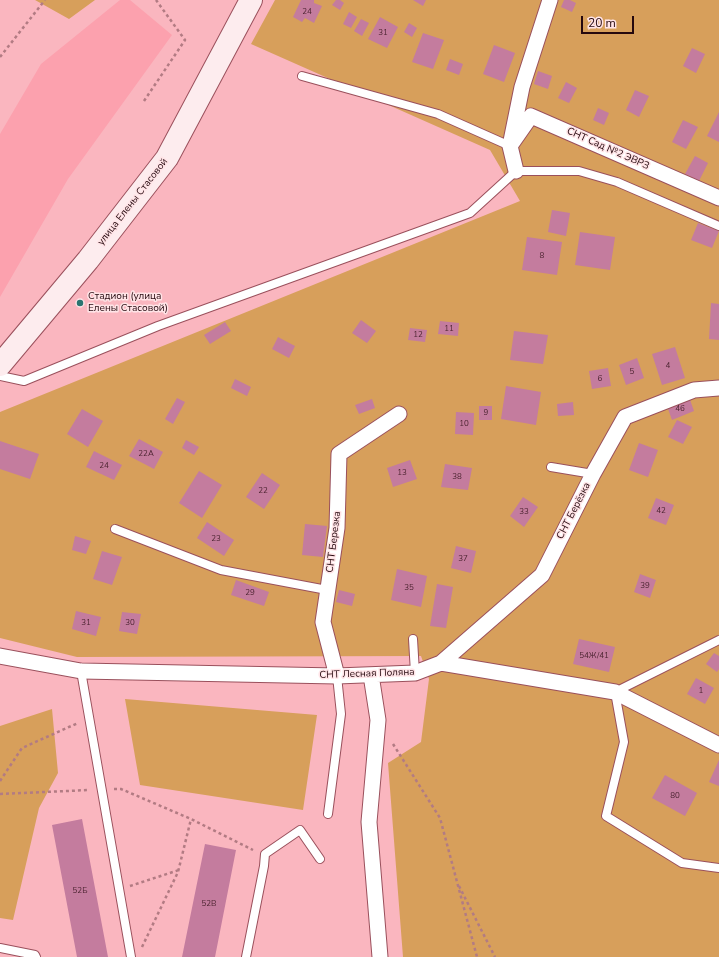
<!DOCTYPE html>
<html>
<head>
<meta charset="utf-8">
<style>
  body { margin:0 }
  #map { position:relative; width:719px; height:957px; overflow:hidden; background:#fab6bf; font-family:"Nunito Sans",sans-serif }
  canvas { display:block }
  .scale { position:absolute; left:581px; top:16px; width:53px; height:18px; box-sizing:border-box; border:2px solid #25080e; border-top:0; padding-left:5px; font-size:12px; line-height:14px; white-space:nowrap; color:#25080e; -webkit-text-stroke:3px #ffe4e7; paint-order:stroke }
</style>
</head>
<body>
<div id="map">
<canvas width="719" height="957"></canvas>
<div class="scale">20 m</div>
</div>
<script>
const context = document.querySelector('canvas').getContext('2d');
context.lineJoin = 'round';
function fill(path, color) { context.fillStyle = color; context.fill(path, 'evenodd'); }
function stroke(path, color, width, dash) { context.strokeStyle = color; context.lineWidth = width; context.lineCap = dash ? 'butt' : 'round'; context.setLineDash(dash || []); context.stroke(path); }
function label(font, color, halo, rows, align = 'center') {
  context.font = font + ' "Nunito Sans",sans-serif'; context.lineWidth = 3; context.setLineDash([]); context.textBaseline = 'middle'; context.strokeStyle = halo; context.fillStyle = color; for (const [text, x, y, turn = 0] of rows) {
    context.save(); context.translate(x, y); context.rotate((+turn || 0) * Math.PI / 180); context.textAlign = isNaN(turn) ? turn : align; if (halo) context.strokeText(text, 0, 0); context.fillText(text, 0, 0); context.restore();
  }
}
const built = new Path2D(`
  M120 0H130L172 35 68 179 0 297V134L41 64Z`);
const green = new Path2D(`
  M35 0H95L69 19Z
  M275 0H719V957H403L388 763 421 742 429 679 421 656 77 657 0 638V412L520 201 490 150 251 44Z
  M125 699 317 715 303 810 140 785Z
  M52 709 58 773 39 808 13 920 0 918V726Z`);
const building = new Path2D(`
  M301 0H314V3L322 6 314 23 305 18 302 22 293 17Z
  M336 0H340L344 3 340 10 332 5Z
  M413 0H426L423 6Z
  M564 0H570L576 3 572 12 561 7Z
  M349 12 357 17 351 28 343 24Z
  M380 17 398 27 387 48 368 39Z
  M361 19 369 23 362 36 354 31Z
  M409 23 417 28 412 37 404 32Z
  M423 33 444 40 433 69 412 62Z
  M494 45 515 53 504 82 483 74Z
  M692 48 705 54 696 73 683 66Z
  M450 59 463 64 459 75 446 70Z
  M538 71 552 76 548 89 534 84Z
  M566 82 577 88 569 103 558 98Z
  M635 90 649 96 639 117 626 110Z
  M598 108 609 113 604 125 593 120Z
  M719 112V142L707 136Z
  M683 120 698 127 686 149 672 142Z
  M695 156 708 163 699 181 685 174Z
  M552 210 570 213 566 236 548 232Z
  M698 223 719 231 712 248 691 240Z
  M580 232 615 237 610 270 575 265Z
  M527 237 562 242 557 275 522 270Z
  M711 303 719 304V340L709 339Z
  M361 320 376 331 367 343 352 333Z
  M440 321 459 323 458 336 438 334Z
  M225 322 231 331 210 344 204 335Z
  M410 328 427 330 425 342 408 340Z
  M514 331 548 335 543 364 510 360Z
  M278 337 295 346 289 358 272 349Z
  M675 347 685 378 662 385 652 354Z
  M637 358 644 378 626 385 619 365Z
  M608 368 611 386 592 389 589 371Z
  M235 379 251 387 247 396 231 388Z
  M506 386 541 392 536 425 501 419Z
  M689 397 694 411 672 420 667 406Z
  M177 398 185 402 173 424 165 419Z
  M372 399 375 408 359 414 355 405Z
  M573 402 574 415 558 416 557 404Z
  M479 406H492V420H479Z
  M82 409 103 421 88 447 67 434Z
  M456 412 474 413 473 435 455 434Z
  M677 420 692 427 683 444 668 437Z
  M139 439 163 452 154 469 129 456Z
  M186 440 199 447 194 455 182 448Z
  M0 441 39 454 30 479 0 469Z
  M639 443 658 450 648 477 629 470Z
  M94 451 122 465 114 480 86 467Z
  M410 460 417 479 393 487 387 468Z
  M445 464 472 468 468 490 441 487Z
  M199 471 222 485 202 518 179 503Z
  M262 473 280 485 264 509 246 497Z
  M523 497 538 507 524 527 510 516Z
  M656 498 674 505 666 525 648 518Z
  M207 522 234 540 224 556 197 538Z
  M305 524 327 526 323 557 302 555Z
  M75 536 91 541 86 554 72 550Z
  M456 546 476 551 471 573 451 568Z
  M102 551 122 557 112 585 93 579Z
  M397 569 427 576 421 607 391 600Z
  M640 574 656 580 650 598 634 592Z
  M236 580 269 592 264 606 231 595Z
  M437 584 453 587 446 628 430 626Z
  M339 590 355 594 352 606 336 602Z
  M76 611 101 617 96 636 72 629Z
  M122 612 141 614 137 634 119 631Z
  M579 639 615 647 609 672 573 664Z
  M714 653 719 656V669L717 672 706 664Z
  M696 678 714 688 705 704 687 694Z
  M719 760V786L709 782Z
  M665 775 697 793 685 816 652 798Z
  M82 819 108 957H77L52 825Z
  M205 844 236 850 215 957H182Z`);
const path = new Path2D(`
  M0 57 45 0
  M144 101 185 40 156 0
  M393 744 440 818 477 957
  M0 781 22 748 78 723
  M114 789H121L191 819 253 850
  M0 794 89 790
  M130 886 179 870
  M459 886 495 957
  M142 947 178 872 191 819`);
const lane = new Path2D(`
  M302 76 438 114 510 146
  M0 376 24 381 158 326 470 213 516 171H579L617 182 719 226
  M551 467 593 474
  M115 529 221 570 327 590
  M413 639 415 673
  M719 640 615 692 624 742 606 816 682 863 719 868
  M81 671 131 957
  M328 814 341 714 337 676
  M0 948 35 955 36 957
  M246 957 264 866 265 854 300 830 320 859`);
const street = new Path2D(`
  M510 146 531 116 719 198
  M516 171 510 146 522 87 550 0
  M0 656 81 671 337 676 415 673 441 663 615 692 719 745
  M441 663 542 575 593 474 625 417 694 390 719 388
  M371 675 378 720 369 822 380 957
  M337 676 323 622 337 528 339 454 399 414`);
const secondary = new Path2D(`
  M0 365 88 260 167 158 251 0`);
const markers = [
  [80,303,4,"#2a7470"]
];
const numberNames = [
  ["24",307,12],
  ["31",383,33],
  ["8",542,256],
  ["11",449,329],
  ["12",418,335],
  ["4",668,366],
  ["5",632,372],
  ["6",600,379],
  ["46",680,409],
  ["9",486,413],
  ["10",464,424],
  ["22А",146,454],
  ["24",104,466],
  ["13",402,473],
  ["38",457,477],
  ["22",263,491],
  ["42",661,511],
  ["33",524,512],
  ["23",216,539],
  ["37",463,559],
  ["39",645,586],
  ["35",409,588],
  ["29",250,593],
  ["31",86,623],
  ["30",130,623],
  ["54Ж/41",594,656],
  ["1",701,691],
  ["80",675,796],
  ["52Б",80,891],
  ["52В",209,904]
];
const streetNames = [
  ["СНТ Сад №2 ЭВРЗ",608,149,24],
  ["улица Елены Стасовой",133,202,-52],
  ["СНТ Берёзка",574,511,-63],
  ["СНТ Березка",334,542,-83],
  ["СНТ Лесная Поляна",367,674,-2]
];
const poiNames = [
  ["Стадион (улица",88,297],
  ["Елены Стасовой)",88,309]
];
fill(built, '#fca1ae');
fill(green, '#d79f5b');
fill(building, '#c47c9e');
stroke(lane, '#9a505c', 10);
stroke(street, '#9a505c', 17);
stroke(secondary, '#9a505c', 24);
stroke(path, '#b27b83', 2.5, [3, 3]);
stroke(lane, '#fff', 8);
stroke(street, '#fff', 15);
stroke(secondary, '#fdecee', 22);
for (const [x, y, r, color] of markers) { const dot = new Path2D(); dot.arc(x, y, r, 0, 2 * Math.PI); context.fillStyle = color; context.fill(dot); stroke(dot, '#ffe4e7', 1.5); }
label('8px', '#4d2532', null, numberNames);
label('10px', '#25080e', '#ffe4e7', streetNames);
label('10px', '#25080e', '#ffe4e7', poiNames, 'left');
</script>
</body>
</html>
